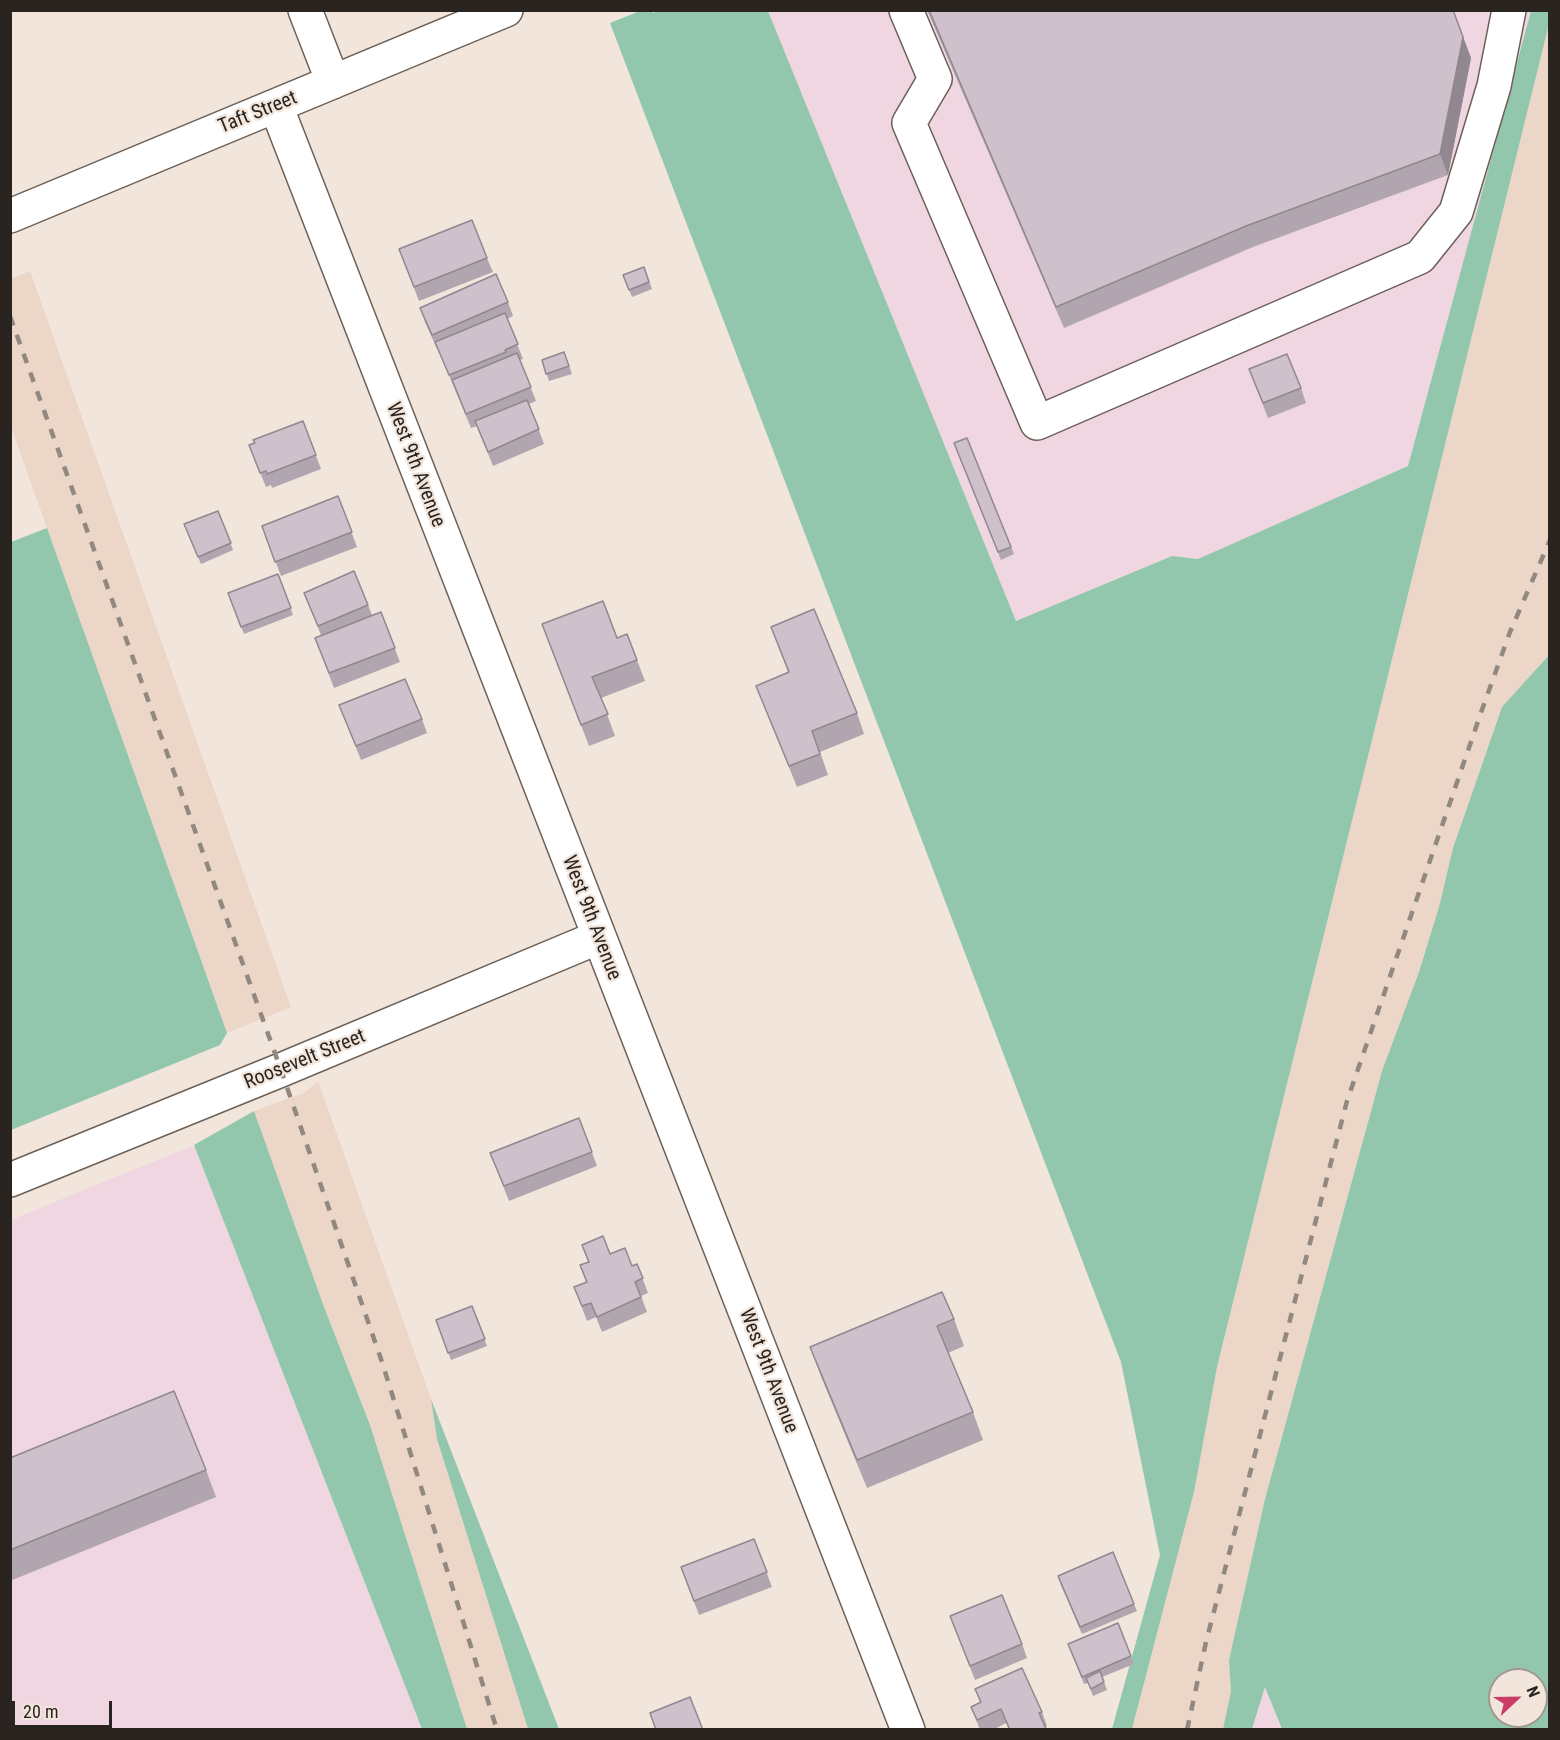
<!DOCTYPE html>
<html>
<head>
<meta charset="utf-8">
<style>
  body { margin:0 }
  #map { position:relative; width:1560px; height:1740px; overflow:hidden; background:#f2e5db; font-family:"Roboto Condensed",sans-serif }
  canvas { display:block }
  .frame { position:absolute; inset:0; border:12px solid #292420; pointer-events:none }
  .north { position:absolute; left:1488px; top:1668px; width:60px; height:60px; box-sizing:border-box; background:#f2e5db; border:2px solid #a29890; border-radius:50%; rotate:68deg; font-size:16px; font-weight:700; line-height:24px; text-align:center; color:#292420 }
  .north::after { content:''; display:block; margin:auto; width:21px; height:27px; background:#ca3c68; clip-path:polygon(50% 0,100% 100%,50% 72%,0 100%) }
  .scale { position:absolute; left:12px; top:1701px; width:100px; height:27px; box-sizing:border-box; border:3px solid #292420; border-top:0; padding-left:8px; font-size:18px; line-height:21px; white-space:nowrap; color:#292420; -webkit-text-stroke:4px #f2e5db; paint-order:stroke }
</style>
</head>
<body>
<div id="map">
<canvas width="1560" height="1740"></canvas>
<div class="frame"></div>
<div class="north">N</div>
<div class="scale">20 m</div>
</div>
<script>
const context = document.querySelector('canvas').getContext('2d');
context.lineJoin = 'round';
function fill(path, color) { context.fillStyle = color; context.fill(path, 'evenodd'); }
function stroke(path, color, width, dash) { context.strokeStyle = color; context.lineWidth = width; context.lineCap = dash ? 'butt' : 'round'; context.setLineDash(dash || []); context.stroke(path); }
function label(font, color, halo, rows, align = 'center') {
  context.font = font + ' "Roboto Condensed",sans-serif'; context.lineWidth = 4.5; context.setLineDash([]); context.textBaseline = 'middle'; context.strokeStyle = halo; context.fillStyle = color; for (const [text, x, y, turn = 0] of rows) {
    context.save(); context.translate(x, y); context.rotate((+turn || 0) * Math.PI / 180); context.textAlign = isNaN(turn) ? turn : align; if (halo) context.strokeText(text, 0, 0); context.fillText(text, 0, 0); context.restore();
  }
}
const industrial = new Path2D(`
  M768 11H1531L1408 466 1198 559 1171 556 1016 621Z
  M194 1145 422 1729 11 1730V1220Z
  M1265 1686 1282 1729 1252 1730Z`);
const built = new Path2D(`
  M1549 24V655L1502 707 1453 848 1439 907 1419 972 1382 1071 1265 1499 1229 1660 1231 1691 1223 1729 1132 1730 1194 1492 1217 1367Z
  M30 271 291 1007 227 1033 11 427V279Z
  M318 1081 431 1399 437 1439 528 1729H467L370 1425 324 1307 254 1111 304 1093Z`);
const green = new Path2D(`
  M660 10 768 11 1016 621 1172 556 1198 559 1408 466 1531 11H1549V24L1217 1367 1194 1492 1132 1729H1112L1160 1555 1121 1362 610 23 640 11H652L653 13Z
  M47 528 227 1033 220 1045 11 1130V542Z
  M1549 655V1729H1282L1265 1687 1252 1729H1223L1231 1691 1229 1660 1265 1499 1382 1071 1419 972 1439 907 1453 848 1502 707ZM1500 1680H1536V1716H1500Z
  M254 1111 324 1307 370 1425 467 1729H422L194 1145Z
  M431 1399 559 1729H528L437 1439Z`);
const minor = new Path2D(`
  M305 10 333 82
  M906 10 935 79 909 123 1037 423 1420 257 1456 212 1494 86 1509 10
  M276 106 908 1730
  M10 216 506 10
  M10 1180 281 1070 599 937`);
const rail = new Path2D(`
  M10 316 281 1070 382 1362 497 1730
  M1187 1730 1206 1642 1347 1101 1483 707 1510 632 1550 540`);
const wall = new Path2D(`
  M927 10H1453L1471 58 1448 175 1253 247 1064 328Z
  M399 249 487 258 493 272 419 301Z
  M644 267 652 289 632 297 623 275Z
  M508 302 513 316 507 319 523 359 520 360 536 401 529 404 544 444 493 466 477 426 471 428 438 349H437L425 322 420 308Z
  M564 352 572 374 549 381 542 360Z
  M1249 369 1301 388 1306 403 1268 418Z
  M303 421 321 469 272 488 271 485 266 487 249 445Z
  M967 438 1014 554 1001 560 954 443Z
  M338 496 357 547 281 576 262 526Z
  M218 511 233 550 201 564 187 531Z
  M278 574 293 615 244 634 228 593Z
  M304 593 368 605 372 615 381 612 400 662 334 688 315 638 321 635Z
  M542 624 617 638 627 634 645 681 601 698 615 736 589 746Z
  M771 627 857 713 864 734 820 752 828 775 797 787 756 686 788 672Z
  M339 705 422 719 427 733 361 760Z
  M579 1118 597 1166 509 1201 490 1153Z
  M582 1245 610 1254 632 1266 637 1264 648 1293 641 1296 647 1312 602 1332 596 1317 587 1321 574 1287 586 1282 580 1265 588 1262Z
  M472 1306 487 1346 451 1360 436 1320Z
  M954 1319 964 1346 948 1353 973 1412 983 1440 867 1488 820 1374 810 1347Z
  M10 1458 206 1470 216 1497 10 1581Z
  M754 1539 772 1587 699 1615 681 1567Z
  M1060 1583 1134 1604 1137 1611 1082 1634Z
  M950 1616 1022 1644 1027 1658 975 1680Z
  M1118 1623 1134 1664 1102 1677 1107 1690 1093 1696 1088 1683 1084 1684 1071 1652Z
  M975 1689 1042 1712 1047 1726 1045 1727 1046 1730H1009L1006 1723 993 1730H980L971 1707 980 1702Z`);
const shadedWall = new Path2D(`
  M1463 37 1471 58 1448 175 1440 154Z`);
const building = new Path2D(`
  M929 10H1453L1463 37 1440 154 1246 226 1056 307Z
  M472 220 487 258 414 287 399 249Z
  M644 267 649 282 629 290 623 275Z
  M496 274 508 302 432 335 420 308Z
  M505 313 518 344 505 350 506 352 449 375 435 342Z
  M564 352 569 366 546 374 542 360Z
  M517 353 531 387 466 414 452 380Z
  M1287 354 1301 388 1263 403 1249 369Z
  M527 400 539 429 488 452 475 421Z
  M303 421 316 455 267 474 266 471 260 473 249 445 255 443 253 440Z
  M967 438 1011 547 998 552 954 443Z
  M338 496 352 532 275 562 262 526Z
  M218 511 231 543 198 557 184 524Z
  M354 571 368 605 318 626 304 593Z
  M278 574 291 608 241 627 228 593Z
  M603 601 617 638 627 634 637 660 592 677 608 714 581 725 542 624Z
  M814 609 857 713 812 731 820 754 789 766 756 686 789 672 771 627Z
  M381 612 395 648 329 673 315 638Z
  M405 679 422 719 356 746 339 705Z
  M579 1118 592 1152 504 1186 490 1153Z
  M603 1236 610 1254 625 1248 632 1266 637 1264 643 1278 635 1282 641 1297 597 1317 591 1303 582 1306 574 1287 587 1282 580 1265 589 1262 582 1245Z
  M942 1292 954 1319 937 1326 973 1412 857 1460 810 1347Z
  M472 1306 485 1339 448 1353 436 1320Z
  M174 1391 206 1470 10 1550V1458Z
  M754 1539 767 1572 694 1601 681 1567Z
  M1113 1552 1134 1604 1080 1627 1058 1576Z
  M1002 1595 1022 1644 970 1666 950 1616Z
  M1118 1623 1131 1656 1082 1677 1068 1644Z
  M1022 1668 1042 1712 1039 1713 1046 1729 1010 1730 1001 1709 977 1720 971 1707 981 1702 975 1689Z
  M1100 1671 1104 1682 1091 1689 1086 1678Z
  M690 1697 703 1730H656L650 1713Z`);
const streetNames = [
  ["Taft Street",258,113,-22],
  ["West 9th Avenue",415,465,69],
  ["West 9th Avenue",591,918,69],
  ["Roosevelt Street",305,1060,-22],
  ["West 9th Avenue",768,1371,69]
];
fill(industrial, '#efd6e0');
fill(built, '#ebd6c8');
fill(green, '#92c7ae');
stroke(minor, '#6c6057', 36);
stroke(minor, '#fff', 33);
stroke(rail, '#918880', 4.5, [10, 10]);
fill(wall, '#b1a6af');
fill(shadedWall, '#90878f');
fill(building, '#cec1cc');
stroke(building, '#90878f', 1.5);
label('20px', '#292420', '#f2e5db', streetNames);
</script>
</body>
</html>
